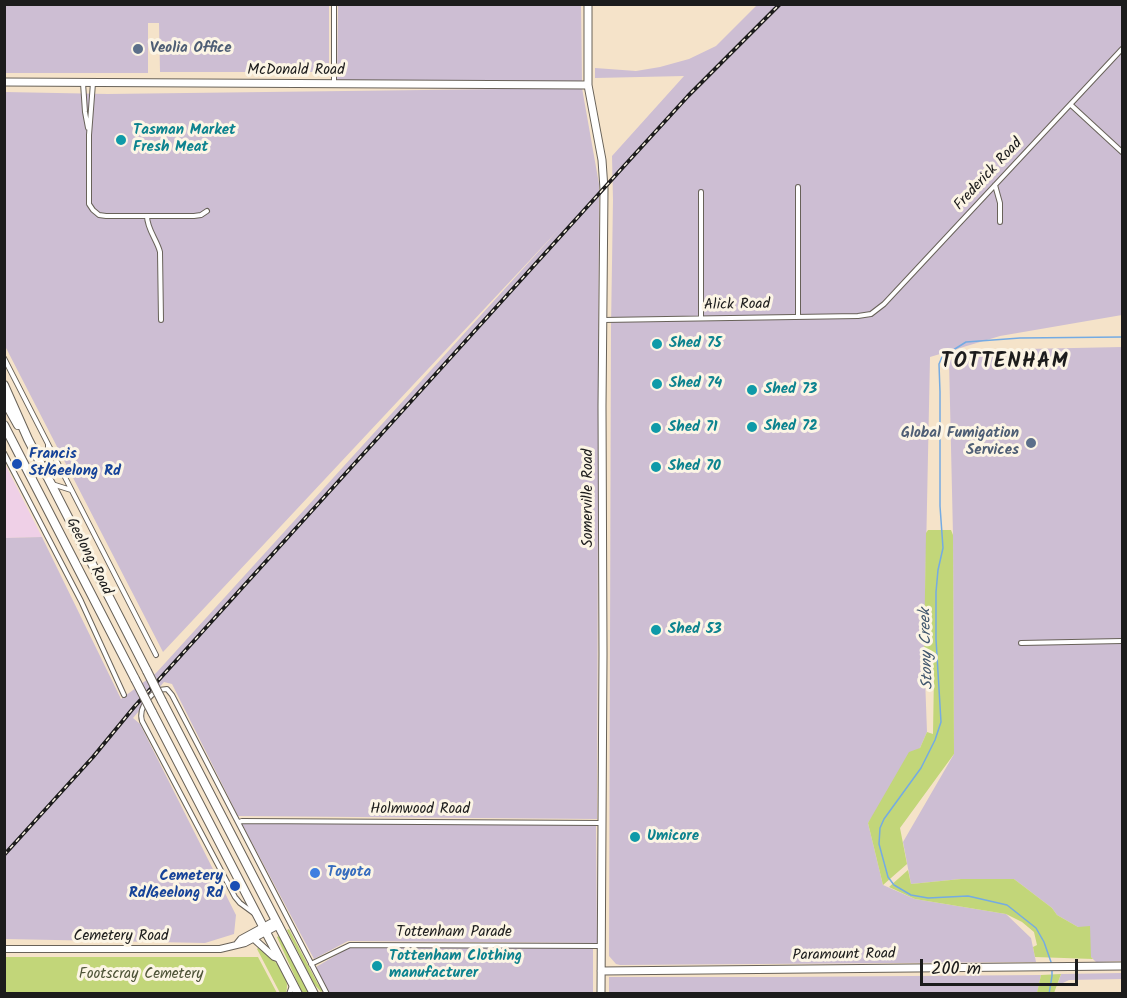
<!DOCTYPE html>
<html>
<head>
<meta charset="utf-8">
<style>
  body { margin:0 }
  #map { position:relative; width:1127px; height:998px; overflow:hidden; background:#f5e3c9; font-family:Kalam,sans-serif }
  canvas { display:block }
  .frame { position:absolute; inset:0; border:6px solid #1c1c1c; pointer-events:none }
  .scale { position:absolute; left:920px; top:959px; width:158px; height:27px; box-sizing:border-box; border:3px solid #1c1c1c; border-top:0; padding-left:8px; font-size:18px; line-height:21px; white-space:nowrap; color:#1c1c1c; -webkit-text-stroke:4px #fcf5e5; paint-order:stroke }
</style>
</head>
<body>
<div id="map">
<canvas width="1127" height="998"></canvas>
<div class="frame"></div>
<div class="scale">200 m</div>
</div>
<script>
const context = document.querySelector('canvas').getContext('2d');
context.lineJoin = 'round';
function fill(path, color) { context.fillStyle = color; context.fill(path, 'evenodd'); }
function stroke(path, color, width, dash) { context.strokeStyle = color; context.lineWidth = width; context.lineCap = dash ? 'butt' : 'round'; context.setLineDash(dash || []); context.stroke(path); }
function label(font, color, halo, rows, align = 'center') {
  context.font = font + ' Kalam,sans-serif'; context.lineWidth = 6; context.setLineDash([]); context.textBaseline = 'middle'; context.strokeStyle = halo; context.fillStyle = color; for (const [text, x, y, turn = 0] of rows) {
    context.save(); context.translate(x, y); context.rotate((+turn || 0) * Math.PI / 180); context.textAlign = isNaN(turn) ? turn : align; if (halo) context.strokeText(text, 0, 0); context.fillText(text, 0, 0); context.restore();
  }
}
const built = new Path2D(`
  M5 464 42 537 5 538Z`);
const industrial = new Path2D(`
  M4 5H329V72H160L159 23H148V73H5Z
  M338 5H581L582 85 337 84Z
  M757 5H1122V315L1000 336 930 357 924 651 927 732 920 748 868 823 883 885 915 899 1006 914 1031 938 1036 962 620 965 616 964 609 956 611 327 613 200 612 156 684 76 595 78V68L636 71 660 67 689 59 716 46Z
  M582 88 599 184 597 819 238 816 172 684 164 682 133 718 140 724 236 915 234 934 205 943 5 939V538L42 537 121 699 156 673 560 228 163 652 5 346V92L108 94Z
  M1122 347V961L1096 962 1091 957 1078 927 1057 915 1052 908 1014 879H961L911 884 903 842 954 754 953 535 949 360 1026 349Z
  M242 824H596L597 943 348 941 314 959Z
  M350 947 593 948V993H329L316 967Z
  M1122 973V979L1069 980 1057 986 1061 974Z
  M1041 975 1037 994H609V977H783Z`);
const green = new Path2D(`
  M928 530H951L953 535 954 754 900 828 907 864 883 885 868 823 909 752 920 748 927 732 933 734 934 674 924 651 926 533Z
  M908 870 911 884 961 879H1014L1052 908 1057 915 1078 927 1090 926 1091 957 1093 959 1035 957 1033 947 1037 945 1034 932 1022 922 1006 914 915 899 889 887Z
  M289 929 318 984 323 990 321 992 314 984 287 930Z
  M279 936 281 938 309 993H303L300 988 277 937Z
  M260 946C272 959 292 974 286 993H280L257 949Z
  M4 957H258L277 993H5Z
  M1061 974 1054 993H1037L1041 975Z`);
const stream = new Path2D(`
  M1051 962 1044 942 1036 928 1007 905 968 896 928 898 911 895 894 885 888 877 879 844 880 828 884 819 921 768 935 740 941 722 936 639V592L938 570 943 548 940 506V392L939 364 942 357 966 342 1020 338 1122 337
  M1049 994 1052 976V970`);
const street = new Path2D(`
  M334 4V84
  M83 83 85 112 88 128
  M93 83 89 135V204L93 210 99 215 106 216H194L201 215 207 211
  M1071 105 1122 152
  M995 185 1000 203V222
  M798 187V317
  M701 192V318
  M147 216C147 229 157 240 160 252L161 320
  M603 320 858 316 871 314 884 304 1122 49
  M4 358 156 655
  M4 453 81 601 124 695
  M48 473V445
  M52 484 71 490
  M1021 643 1122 641
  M239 822 242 821 602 823
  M255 914 240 903 235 897 142 721C138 707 152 689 167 689L172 695 327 994
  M311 964 350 945 600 946
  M289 994 293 983`);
const secondary = new Path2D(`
  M254 939 274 957 280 959
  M237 944 241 939 276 920
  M4 949H220L245 943 279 925`);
const primary = new Path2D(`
  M588 4V85L602 160 604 189 602 406 603 654 601 994
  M4 82 588 85
  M601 971 1122 966`);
const highway = new Path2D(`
  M4 385 28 439 147 671
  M4 400 18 425
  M4 425 135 679
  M162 701 314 994
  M152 712 298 994`);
const rail = new Path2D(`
  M4 855 93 757 135 706 625 165 688 96 780 4`);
const highwayBridge = new Path2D(`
  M147 671 162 701
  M135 679 152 712`);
const markers = [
  [138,49,6,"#5c6f8a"],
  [121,140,6,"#0f9aa8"],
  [657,344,6,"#0f9aa8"],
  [657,384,6,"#0f9aa8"],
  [752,390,6,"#0f9aa8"],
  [752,427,6,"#0f9aa8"],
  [656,428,6,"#0f9aa8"],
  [1031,443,6,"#5c6f8a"],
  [17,464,6,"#1a4fb4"],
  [656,467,6,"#0f9aa8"],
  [656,630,6,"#0f9aa8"],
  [635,837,6,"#0f9aa8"],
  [315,873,6,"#3f7fe0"],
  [235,886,6,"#1a4fb4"],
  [377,966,6,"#0f9aa8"]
];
const serviceNames = [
  ["Veolia Office",150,49],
  ["Global Fumigation",1019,434,"right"],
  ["Services",1019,451,"right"]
];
const streetNames = [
  ["McDonald Road",296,71],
  ["Frederick Road",989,175,-47],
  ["Alick Road",737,306,-1],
  ["Somerville Road",589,498,-90],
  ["Geelong Road",88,557,63],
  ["Holmwood Road",420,810],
  ["Tottenham Parade",454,933],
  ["Cemetery Road",121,937],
  ["Paramount Road",844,956,-1]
];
const cultureNames = [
  ["Tasman Market",133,131],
  ["Fresh Meat",133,148],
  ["Shed 75",669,344],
  ["Shed 74",669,384],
  ["Shed 73",764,390],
  ["Shed 72",764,427],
  ["Shed 71",668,428],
  ["Shed 70",668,467],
  ["Shed 53",668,630],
  ["Umicore",647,837],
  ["Tottenham Clothing",389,957],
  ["manufacturer",389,974]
];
const transitNames = [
  ["Francis",29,455],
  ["St/Geelong Rd",29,472],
  ["Cemetery",223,877,"right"],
  ["Rd/Geelong Rd",223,894,"right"]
];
const shopNames = [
  ["Toyota",327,873]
];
const parkNames = [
  ["Footscray Cemetery",141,975]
];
const waterNames = [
  ["Stony Creek",928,649,-92]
];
const districtNames = [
  ["TOTTENHAM",1005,363]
];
fill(built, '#efd0e7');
fill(industrial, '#cdbed3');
fill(green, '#c2d679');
stroke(stream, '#74abe3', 1.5);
stroke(street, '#686259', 6);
stroke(secondary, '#686259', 8);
stroke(primary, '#686259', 9);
stroke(highway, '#686259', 10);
stroke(street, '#fff', 4);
stroke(secondary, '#fff', 6);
stroke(primary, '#fff', 7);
stroke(highway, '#fff', 8);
stroke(rail, '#1c1c1c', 4);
stroke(rail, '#fcf5e5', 1.5, [4.5]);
stroke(highwayBridge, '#686259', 10, []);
stroke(highwayBridge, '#fff', 8);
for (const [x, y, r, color] of markers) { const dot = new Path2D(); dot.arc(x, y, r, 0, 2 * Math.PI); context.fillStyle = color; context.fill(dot); stroke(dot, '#fcf5e5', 2); }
label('bold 15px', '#4e5e75', '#fcf5e5', serviceNames, 'left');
label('15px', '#1c1c1c', '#fcf5e5', streetNames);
label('bold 15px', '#0d838f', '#fcf5e5', cultureNames, 'left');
label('bold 15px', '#164399', '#fcf5e5', transitNames, 'left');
label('bold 15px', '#366cbe', '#fcf5e5', shopNames, 'left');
label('15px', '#4e5438', '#fcf5e5', parkNames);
label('italic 16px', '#3f556c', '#fcf5e5', waterNames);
context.letterSpacing = '1.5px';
label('bold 21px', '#1c1c1c', '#fcf5e5', districtNames);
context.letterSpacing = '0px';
</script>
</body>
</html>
